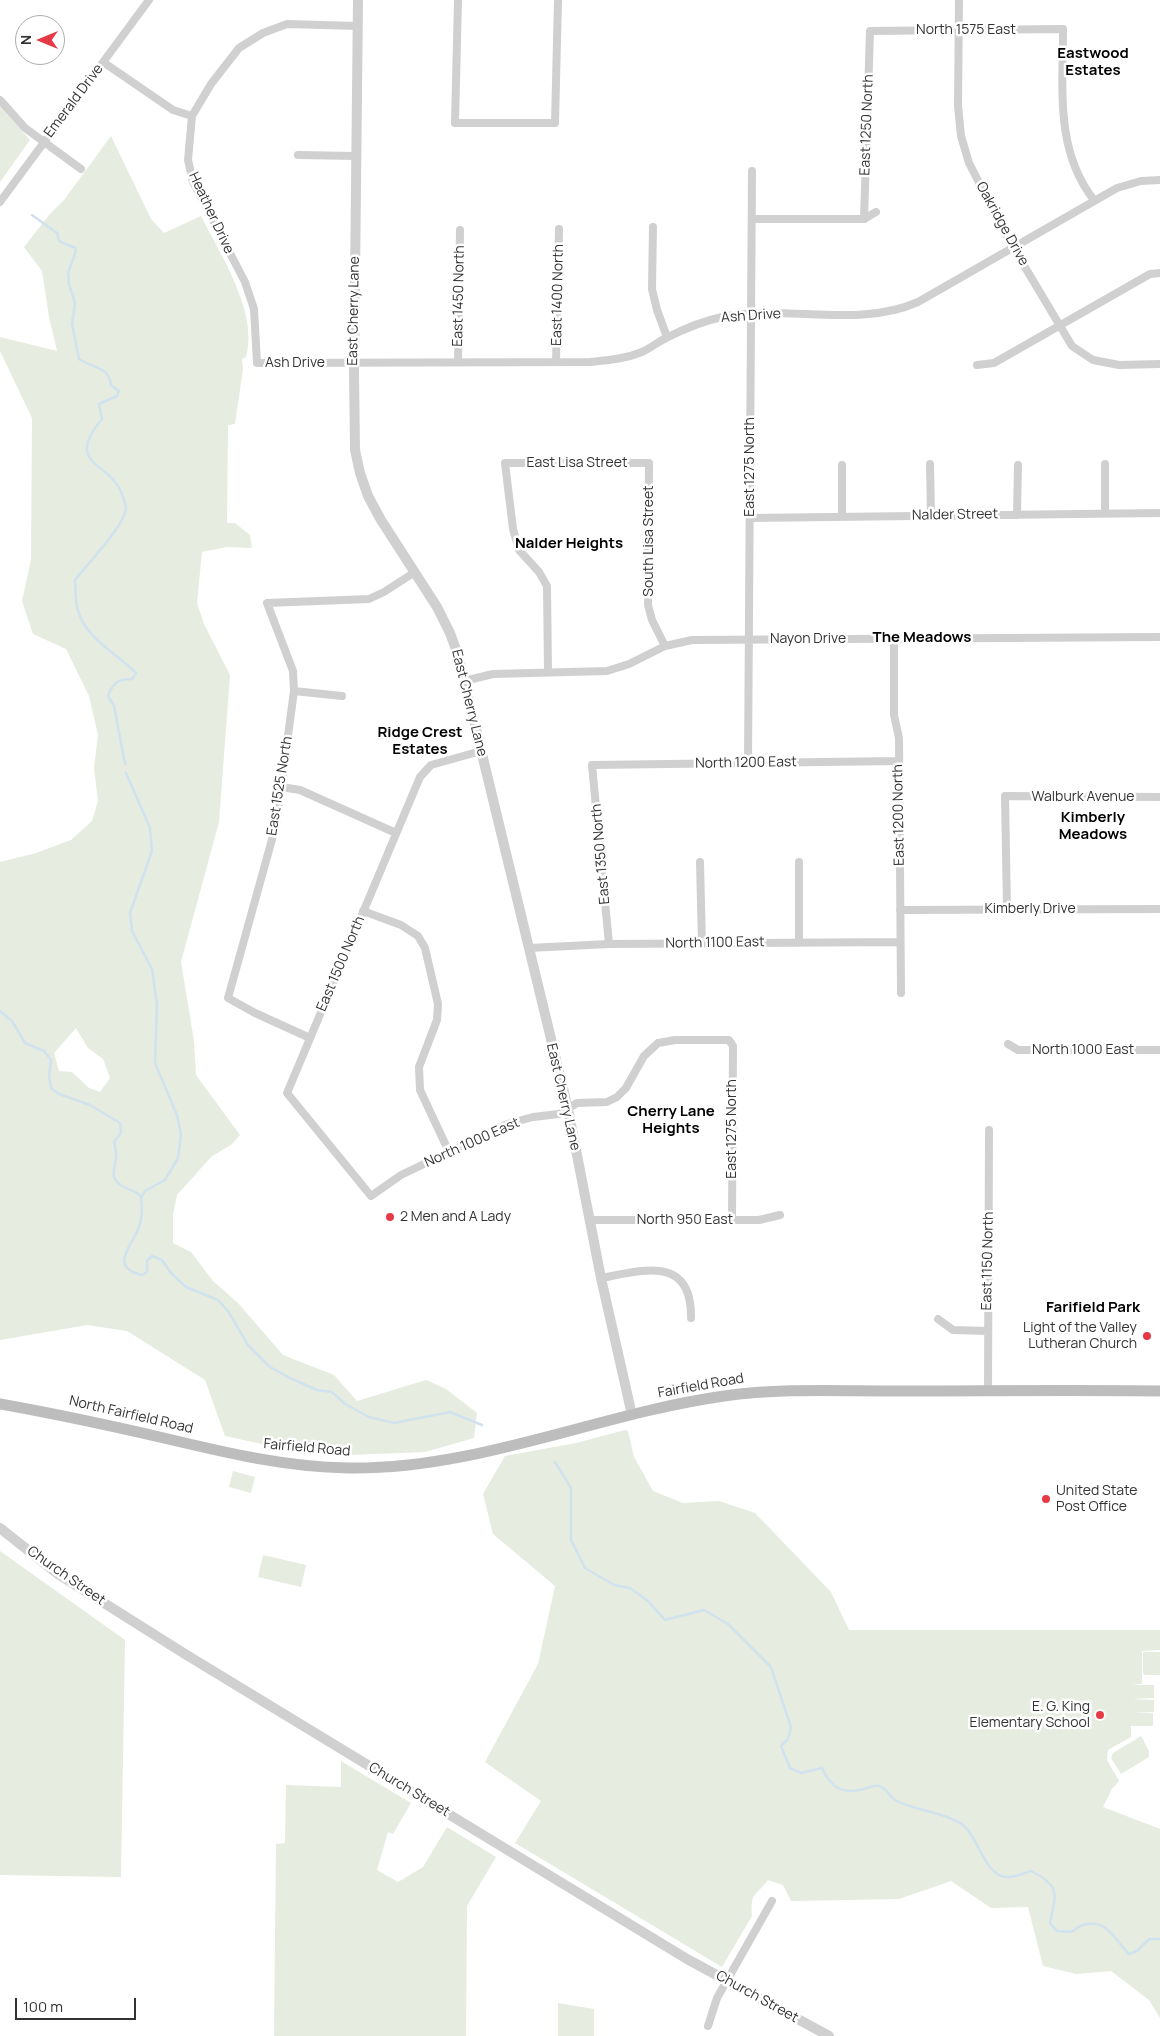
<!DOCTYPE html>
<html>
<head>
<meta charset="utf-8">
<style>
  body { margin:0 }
  #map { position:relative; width:1160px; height:2036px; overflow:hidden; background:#fff; font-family:Manrope,sans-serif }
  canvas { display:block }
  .north { position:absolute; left:15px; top:15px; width:50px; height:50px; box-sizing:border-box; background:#fff; border:1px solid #adadad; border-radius:50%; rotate:270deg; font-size:14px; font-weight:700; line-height:20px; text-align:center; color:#333 }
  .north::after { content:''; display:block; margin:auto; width:18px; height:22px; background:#e63946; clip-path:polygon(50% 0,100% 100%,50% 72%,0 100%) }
  .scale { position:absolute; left:15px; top:1998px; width:121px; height:22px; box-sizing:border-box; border:2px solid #333; border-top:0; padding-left:6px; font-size:15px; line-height:18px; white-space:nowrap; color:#333; -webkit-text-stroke:4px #fff; paint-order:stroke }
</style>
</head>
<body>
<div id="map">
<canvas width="1160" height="2036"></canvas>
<div class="north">N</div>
<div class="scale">100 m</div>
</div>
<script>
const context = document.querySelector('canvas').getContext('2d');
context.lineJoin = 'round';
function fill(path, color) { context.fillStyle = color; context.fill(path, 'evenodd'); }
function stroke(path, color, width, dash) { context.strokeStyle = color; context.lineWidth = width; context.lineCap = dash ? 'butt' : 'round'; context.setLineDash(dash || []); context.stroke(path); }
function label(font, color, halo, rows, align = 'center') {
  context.font = font + ' Manrope,sans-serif'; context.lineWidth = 5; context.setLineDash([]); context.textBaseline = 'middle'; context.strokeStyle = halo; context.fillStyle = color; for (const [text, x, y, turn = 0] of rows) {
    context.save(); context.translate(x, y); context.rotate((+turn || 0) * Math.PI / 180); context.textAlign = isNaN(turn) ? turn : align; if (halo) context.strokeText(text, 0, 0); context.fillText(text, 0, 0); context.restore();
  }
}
const green = new Path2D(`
  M0 106 30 140 0 182Z
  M111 136 151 219 164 233 201 216C220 254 259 313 246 357L242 359 243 369 235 424 228 425 227 523H235L250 535 252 548 227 547 202 552 197 603 204 624 230 675 219 822 181 962 194 1041 196 1075 240 1135 232 1144 211 1157 177 1195 173 1214V1243L191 1252 213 1281 238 1303 283 1355 334 1375 357 1401 426 1380 446 1389 477 1413 474 1438 425 1452 349 1455 303 1453 225 1436 205 1380 127 1331 87 1325 0 1340V862L36 853 71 840 92 821 98 801 94 768 98 735 89 696 66 649 33 634 22 601 31 560 32 418 0 351V337L57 351 49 317 42 271 24 247 49 215 64 200ZM76 1028 88 1048 103 1059 110 1078 100 1092 89 1088 72 1072 59 1071 54 1053Z
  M625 1430 628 1431 634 1457 653 1491 683 1503 719 1501 755 1513 831 1592 849 1630H1160V1650L1142 1651V1684L1131 1685H1154V1698L1131 1699 1154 1700V1712H1131L1153 1713V1726H1131V1737L1108 1750 1107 1760 1119 1781 1112 1789 1103 1807 1160 1829V2018L1149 2000 1111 1971 1076 1974 1043 1966 1028 1907 991 1908 951 1881 899 1899 791 1901 783 1885 768 1880C756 1896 750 1892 752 1916L722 1967 515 1843 541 1801 485 1762 538 1664 555 1586 493 1534 483 1494 505 1456 576 1443Z
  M233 1471 255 1477 251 1493 229 1487Z
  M0 1551 125 1640 121 1877 0 1875Z
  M263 1555 306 1565 301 1587 258 1577Z
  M1143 1652H1160V1675H1145L1143 1673Z
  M1141 1736 1149 1751V1757L1121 1774 1111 1758 1113 1753Z
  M341 1761 411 1803 393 1834 388 1832 377 1870 398 1882 423 1867 447 1827 496 1857 467 1906 466 2036H274L276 1844 285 1843 286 1785 341 1787Z
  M558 2003 594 2009V2036H558Z`);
const stream = new Path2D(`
  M32 215 57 233 59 241 75 248 76 251 68 273 69 284 75 303 72 324 79 359C92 368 109 366 111 385L119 391 117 396 99 404 102 419C62 467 113 461 123 497 124 500 126 505 126 508 125 525 86 566 75 580 76 590 75 602 78 611 87 640 117 653 136 673L132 679C117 679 113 683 108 696L114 706 125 764
  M126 773 150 828 152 851 130 913 132 931 152 969 157 1004 155 1063 177 1115 181 1135 178 1158 165 1180 145 1191 141 1198
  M0 1011 12 1021 25 1043 44 1051 51 1060 49 1076 51 1088 59 1094 90 1105 120 1123 121 1133 114 1142C115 1147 117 1153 116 1158 114 1171 109 1179 124 1187 131 1191 136 1190 141 1197
  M141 1198C142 1209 143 1218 138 1229 132 1246 108 1267 142 1275L147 1272V1261L152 1256 162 1260 170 1272 186 1287 218 1300 228 1311 248 1345 270 1367 290 1378 317 1390 332 1392 345 1404 369 1417 394 1423 450 1412 482 1425
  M555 1462 571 1488V1540L585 1568 614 1585 630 1588 648 1601 665 1620 704 1610 728 1624 771 1667 791 1727 788 1739 781 1746 790 1768 801 1773 822 1768C831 1788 843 1795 864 1789 868 1788 874 1785 879 1786 888 1788 888 1796 895 1800 915 1811 941 1811 960 1823 979 1834 984 1879 1009 1877 1016 1877 1024 1873 1031 1871 1061 1886 1056 1894 1050 1923L1057 1931C1062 1931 1068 1933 1073 1931 1076 1929 1079 1926 1083 1925 1107 1918 1114 1939 1129 1954L1137 1951 1149 1939H1160`);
const minor = new Path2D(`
  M458 0 455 123H555L558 0
  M959 0 958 106 961 136 969 163 1007 237 1072 346 1093 360 1119 365 1160 364
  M357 26 287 24 263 33 239 48 211 84 192 116 188 160 193 182 245 282 254 309 257 363 590 362C608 360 625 359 642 352 651 348 659 341 668 337 686 328 703 321 722 317 786 304 857 329 918 302L1117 188 1141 181 1160 180
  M103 62 173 110 192 116
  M0 100 25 128 81 169
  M298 155 356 156
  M0 202 149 0
  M752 219H864L876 212
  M864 219 870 31 1063 29C1063 88 1055 151 1094 200
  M653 227 652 289 657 310 667 337
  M458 362 460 230
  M556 362 559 229
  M977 365 994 363 1150 274 1160 273
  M930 464 931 516
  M1105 464V513
  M842 465V517
  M1017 515 1018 465
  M750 518 1160 513
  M894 639V715L899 738 901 993
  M548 672 547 586 539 572 519 550 513 529 505 463H649L648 605 652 620 665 646
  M464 681 493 674 607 671 629 664 665 646 692 640 1160 637
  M294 691 342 696
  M481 751 431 765 420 777 287 1093 371 1196 401 1175 507 1124 533 1117 559 1114 577 1103 607 1102 617 1097 626 1088 644 1056 658 1043 675 1040H729L733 1046 732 1219
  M748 763 752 171
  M281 787 300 790 396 833
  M700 862 702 944
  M799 862V942
  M1007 909 1005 796 1160 797
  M900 910 1160 909
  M363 911 401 925 418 936 425 948 438 1004 437 1020 419 1067 420 1090 449 1152
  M609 944 592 765 899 761
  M529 948 609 944 900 942
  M310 1038 255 1013 228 998 276 825 294 691 293 671 267 603 369 599 384 592 415 572
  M1008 1044 1018 1050H1160
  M590 1220H759L780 1215
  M601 1278C644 1270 692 1255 691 1318
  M938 1319 953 1330 988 1331
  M988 1391 989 1130
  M708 2026 717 1998 772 1901`);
const tertiary = new Path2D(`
  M358 0 354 373 355 450 360 473 368 496 381 520 437 607 450 633 458 655 568 1109 601 1278 632 1415
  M0 1528 58 1574 185 1654 687 1959 829 2036`);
const secondary = new Path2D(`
  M0 1404C56 1414 112 1426 168 1439 227 1453 286 1467 348 1468 477 1470 597 1414 724 1396 780 1388 838 1391 894 1391 983 1391 1071 1390 1160 1391`);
const markers = [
  [390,1217,5,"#e63946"],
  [1147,1336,5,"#e63946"],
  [1046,1499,5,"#e63946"],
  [1100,1715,5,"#e63946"]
];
const streetNames = [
  ["North 1575 East",966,30],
  ["Emerald Drive",74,101,-53],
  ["East 1250 North",867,125,-88],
  ["Heather Drive",211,213,65],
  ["Oakridge Drive",1002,224,61],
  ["East 1400 North",558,295,-89],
  ["East 1450 North",459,296,-89],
  ["East Cherry Lane",354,311,-89],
  ["Ash Drive",751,316,-4],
  ["Ash Drive",295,363],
  ["East Lisa Street",577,463],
  ["East 1275 North",750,467,-90],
  ["Nalder Street",955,515,-1],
  ["South Lisa Street",649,541,-90],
  ["Nayon Drive",808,639],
  ["East Cherry Lane",469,703,76],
  ["North 1200 East",746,763,-1],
  ["East 1525 North",280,786,-81],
  ["Walburk Avenue",1083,797],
  ["East 1200 North",899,815,-91],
  ["East 1350 North",601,854,-95],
  ["Kimberly Drive",1030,909],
  ["North 1100 East",715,943,-1],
  ["East 1500 North",341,964,-67],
  ["North 1000 East",1083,1050],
  ["East Cherry Lane",563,1097,77],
  ["East 1275 North",732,1129,-90],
  ["North 1000 East",472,1143,-24],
  ["North 950 East",685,1220],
  ["East 1150 North",988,1261,-89],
  ["Fairfield Road",701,1386,-10],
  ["North Fairfield Road",131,1415,13],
  ["Fairfield Road",307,1448,5],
  ["Church Street",66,1576,35],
  ["Church Street",409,1790,31],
  ["Church Street",757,1997,29]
];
const poiNames = [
  ["2 Men and A Lady",400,1217],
  ["Light of the Valley",1137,1328,"right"],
  ["Lutheran Church",1137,1344,"right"],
  ["United State",1056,1491],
  ["Post Office",1056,1507],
  ["E. G. King",1090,1707,"right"],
  ["Elementary School",1090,1723,"right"]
];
const neighbourhoodNames = [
  ["Eastwood",1093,54],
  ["Estates",1093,71],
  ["Nalder Heights",569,544],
  ["The Meadows",922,638],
  ["Ridge Crest",420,733],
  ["Estates",420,750],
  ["Kimberly",1093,818],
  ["Meadows",1093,835],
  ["Cherry Lane",671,1112],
  ["Heights",671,1129],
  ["Farifield Park",1093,1308]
];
fill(green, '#e6ecdf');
stroke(stream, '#cfe2ee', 2.5);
stroke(minor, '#d0d0d0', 8);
stroke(tertiary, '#d0d0d0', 10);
stroke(secondary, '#bdbdbd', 11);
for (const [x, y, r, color] of markers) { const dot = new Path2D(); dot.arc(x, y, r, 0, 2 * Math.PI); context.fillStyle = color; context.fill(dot); stroke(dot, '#fff', 2); }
label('14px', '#333', '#fff', streetNames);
label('14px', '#333', '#fff', poiNames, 'left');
label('bold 15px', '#000', '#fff', neighbourhoodNames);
</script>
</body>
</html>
